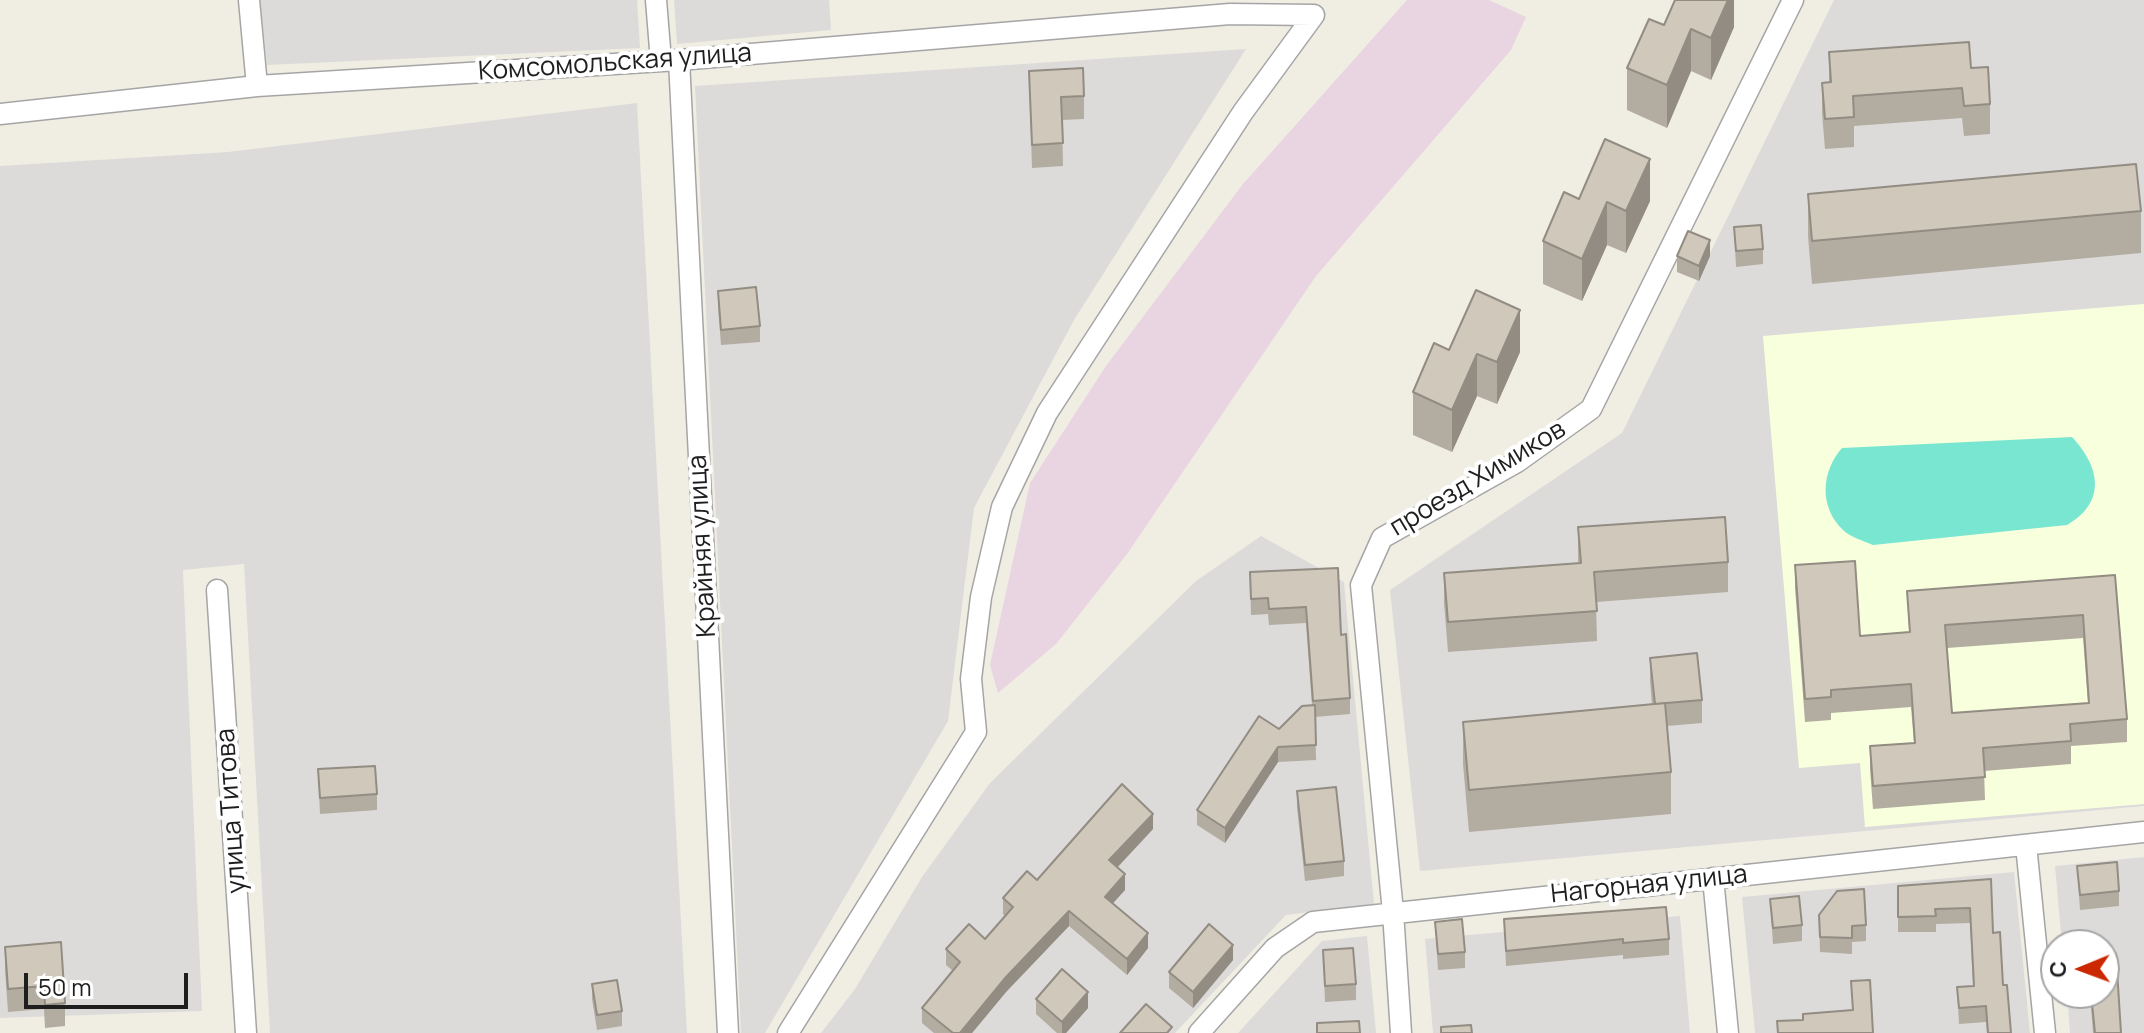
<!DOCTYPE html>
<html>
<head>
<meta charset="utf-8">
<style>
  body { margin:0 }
  #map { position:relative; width:2144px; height:1033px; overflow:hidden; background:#f0eee3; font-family:Manrope,sans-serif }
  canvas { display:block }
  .north { position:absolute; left:2040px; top:929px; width:80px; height:80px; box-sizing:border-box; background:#fff; border:2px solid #a5a5a5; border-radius:50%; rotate:269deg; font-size:22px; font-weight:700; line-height:32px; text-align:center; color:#1e1e1e }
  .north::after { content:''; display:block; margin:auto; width:28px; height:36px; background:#cb2700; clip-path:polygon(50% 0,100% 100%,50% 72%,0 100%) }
  .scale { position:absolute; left:24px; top:973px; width:164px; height:36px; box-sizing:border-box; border:4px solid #1e1e1e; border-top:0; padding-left:10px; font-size:24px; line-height:28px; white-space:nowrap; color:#1e1e1e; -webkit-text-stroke:6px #fff; paint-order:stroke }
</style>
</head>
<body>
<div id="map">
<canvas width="2144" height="1033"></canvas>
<div class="north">С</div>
<div class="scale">50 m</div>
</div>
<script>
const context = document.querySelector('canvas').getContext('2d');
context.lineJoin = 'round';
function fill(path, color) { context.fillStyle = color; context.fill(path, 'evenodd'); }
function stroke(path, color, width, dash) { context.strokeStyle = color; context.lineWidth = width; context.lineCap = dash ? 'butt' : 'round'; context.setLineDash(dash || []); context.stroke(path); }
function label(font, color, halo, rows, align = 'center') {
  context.font = font + ' Manrope,sans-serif'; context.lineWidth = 8; context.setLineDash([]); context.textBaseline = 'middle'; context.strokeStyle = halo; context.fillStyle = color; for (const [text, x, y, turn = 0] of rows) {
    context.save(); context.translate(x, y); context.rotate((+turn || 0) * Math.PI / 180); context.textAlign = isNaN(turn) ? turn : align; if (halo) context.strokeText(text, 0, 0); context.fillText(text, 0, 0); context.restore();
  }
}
const residential = new Path2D(`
  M260 0H637L640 48 267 65Z
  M674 0H829L831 30 677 44Z
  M1834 0H2144V806L1420 871 1390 590 1622 433Z
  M1246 49 1074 320 974 508 948 721 765 1033H741L695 86Z
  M637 103 687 1033H270L244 564 183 570 202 1011 0 1018V166L228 152Z
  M1261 536 1344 582 1374 904 1286 915 1175 1033H821L855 989 922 877 990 783 1196 581Z
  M2144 857V1033H2070L2067 993H2104V945H2062L2055 866Z
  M2014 872 2030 1033H1755L1742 897Z
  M1680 916 1690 1033H1433L1425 939Z
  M1367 936 1376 1033H1238L1322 941Z`);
const industrial = new Path2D(`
  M1407 0H1489L1526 17 1511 50 1316 276 1127 554 1056 644 998 693 990 665 1030 483 1106 366 1243 184Z`);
const education = new Path2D(`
  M2144 304V804L1865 827 1860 763 1799 768 1763 336Z`);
const pitch = new Path2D(`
  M2072 437C2100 467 2107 502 2067 525L1873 545C1864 541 1850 537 1843 530 1819 507 1821 472 1842 448Z`);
const minor = new Path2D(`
  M249 0 257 86
  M656 0 661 61
  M679 60 728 1033
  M0 114 257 86 679 60 1230 14 1314 15 1243 112 1047 413 1002 507 981 597 971 679 976 732 788 1033
  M217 590 246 1033
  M2026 845 2045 1033
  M1713 878 1728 1033
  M1199 1033 1275 948 1313 922 2144 832
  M1401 1033 1393 912 1361 585 1382 538 1517 462 1591 409 1793 0`);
const wall = new Path2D(`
  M1734 0V27L1711 80 1691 71 1667 128 1627 110V68L1664 25Z
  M1829 52 1971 68 1990 104V134L1964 136 1962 118 1854 126V147L1825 149 1822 113V83L1829 82Z
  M1029 71 1084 96V119L1062 120 1063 166 1032 168Z
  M1808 194 2141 211V253L1812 284 1808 236Z
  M1579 199 1650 201 1626 253 1607 245 1582 301 1543 284V241Z
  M1734 227 1763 249V264L1736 267Z
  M1677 256H1710L1699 281 1677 272Z
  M718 291 760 326V342L721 345 718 306Z
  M1449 350 1520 352 1497 404 1477 396 1452 452 1413 435V392Z
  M1578 527 1728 562V592L1596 602 1597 641 1448 652 1444 603V573L1578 563Z
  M1795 565 1860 636 1909 632 1907 591 2115 575 2127 719V742L2071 746V764L1984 771 1985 800 1873 809 1870 769V746L1914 743 1911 707 1831 713V720L1805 722 1795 588ZM2083 638 2088 703 1952 713 1947 648Z
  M1338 568 1341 635 1350 698V714L1315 717 1316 760 1278 762 1225 843 1197 825V810L1279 729 1312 705 1306 623 1269 625 1268 614 1251 615 1250 572Z
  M1650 658 1702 700V723L1667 726 1671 772V814L1469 832 1463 764V722L1652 705 1650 681Z
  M318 769 377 794V810L320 814Z
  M1297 791 1344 861V876L1305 881 1297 807Z
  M1153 829 1117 868 1125 890 1113 903 1148 948 1127 975 1069 926 1006 992 972 1033H934L922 1023V1008L953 971 946 965V949L985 939 1005 916 1003 914V898L1037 880Z
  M2077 866 2119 891V906L2080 910Z
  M1991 879 1993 933 2011 1033H1987L1986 1022 1959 1024 1957 987 1973 986 1970 923 1936 924V932H1898V886Z
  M1770 899 1802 925V941L1773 944Z
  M1819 915 1866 925V941L1852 942V954L1820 952Z
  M1504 919 1669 939V955L1623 959V955L1506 966Z
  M1435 922 1465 952V968L1438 970Z
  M5 947 65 1003V1026L45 1028 44 1009 8 1012 5 970Z
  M1323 950 1356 984V1000L1325 1002Z
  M1233 960 1193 1008 1169 988V972Z
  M592 984 622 1011V1026L597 1030 592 999Z
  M2090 993H2104L2121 1033H2093Z
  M1036 999 1088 1008 1066 1033H1057L1036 1014Z`);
const shadedWall = new Path2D(`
  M1728 0H1734V27L1711 80V38Z
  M1691 29V71L1667 128V85Z
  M1650 159V201L1626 253V211Z
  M1607 202V245L1582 301V259Z
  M1710 240V256L1699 281V266Z
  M1520 310V352L1497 404V362Z
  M1477 354V396L1452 452V410Z
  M1278 747V762L1225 843V828Z
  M1153 814V829L1109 876V860Z
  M1125 874V890L1105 912V897Z
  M1069 911V926L1006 992 972 1033H960L1006 977Z
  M1148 933V948L1127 975V959Z
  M1233 945V960L1193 1008V992Z
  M1088 992V1008L1066 1033H1062V1022Z`);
const building = new Path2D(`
  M1675 0H1728L1711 38 1691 29 1667 85 1627 68 1649 19 1664 25Z
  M1969 42 1971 68 1988 67 1990 104 1964 106 1962 88 1853 96 1854 117 1825 119 1822 83 1831 82 1829 52Z
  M1083 68 1084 96 1061 97 1063 143 1032 145 1029 71Z
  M1605 139 1650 159 1626 211 1607 202 1582 259 1543 241 1564 192 1579 199Z
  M2136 164 2141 211 1812 241 1808 194Z
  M1761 225 1763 249 1736 251 1734 227Z
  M1688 231 1710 240 1699 266 1677 256Z
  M756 287 760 326 721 330 718 291Z
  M1476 290 1520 310 1497 362 1477 354 1452 410 1413 392 1434 343 1449 350Z
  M1725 517 1728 562 1594 572 1597 611 1448 622 1444 573 1581 563 1578 527Z
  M1855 561 1860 636 1910 632 1907 591 2115 575 2127 719 2070 724 2071 741 1983 748 1985 777 1873 786 1870 746 1915 743 1911 684 1831 690V697L1805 699 1795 565ZM2083 615 2089 703 1952 713 1945 625Z
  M1338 568 1341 635 1346 634 1350 698 1313 701 1306 607 1269 609 1268 598 1251 599 1250 572Z
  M1697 653 1702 700 1655 704 1650 658Z
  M1665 703 1671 772 1469 790 1463 722Z
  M1315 705 1316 745 1278 747 1225 828 1197 810 1259 716 1279 729 1302 706Z
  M375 766 377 794 320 798 318 769Z
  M1122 784 1153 814 1109 860 1125 874 1105 897 1148 933 1127 959 1069 911 1006 977 960 1033H953L922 1008 960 962 946 949 969 924 985 939 1013 907 1003 898 1027 871 1037 880Z
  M1336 787 1344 861 1305 865 1297 791Z
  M2117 862 2119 891 2080 895 2077 866Z
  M1991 879 1993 933 2000 932 2003 985H2007L2011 1033H1988L1986 1006 1959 1008 1957 987 1974 986 1970 908 1935 909 1936 916 1898 917V886Z
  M1864 889 1866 925 1852 926V938L1820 937 1819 915 1837 891Z
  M1799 896 1802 925 1773 928 1770 899Z
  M1666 907 1669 939 1623 943V939L1506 951 1504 919Z
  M1462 919 1465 952 1438 954 1435 922Z
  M1209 924 1233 945 1193 992 1169 972Z
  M61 942 65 1003 45 1005 44 986 8 989 5 947Z
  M1353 948 1356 984 1325 986 1323 950Z
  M2116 954 2121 1033H2095L2091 993H2104V955Z
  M1062 969 1088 992 1062 1022 1036 999Z
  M617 980 622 1011 597 1015 592 984Z
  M1870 980 1873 1033H1778L1777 1021 1803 1020V1014L1853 1010 1851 981Z
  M1146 1004 1172 1027 1167 1033H1120Z
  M1359 1021 1360 1033H1317V1023Z
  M1471 1025 1472 1033H1441V1027Z`);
const streetNames = [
  ["Комсомольская улица",615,63,-4],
  ["проезд Химиков",1478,479,-31],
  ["Крайняя улица",703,546,-93],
  ["улица Титова",232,811,-94],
  ["Нагорная улица",1649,885,-6]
];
fill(residential, '#dcdbda');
fill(industrial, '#e9d4e1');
fill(education, '#f8ffdc');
fill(pitch, '#79e6d1');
stroke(minor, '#a5a5a5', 23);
stroke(minor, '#fff', 20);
fill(wall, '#b3aca1');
fill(shadedWall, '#928c83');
fill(building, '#d0c8bb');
stroke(building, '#928c83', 2);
label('26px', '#1e1e1e', '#fff', streetNames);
</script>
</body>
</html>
